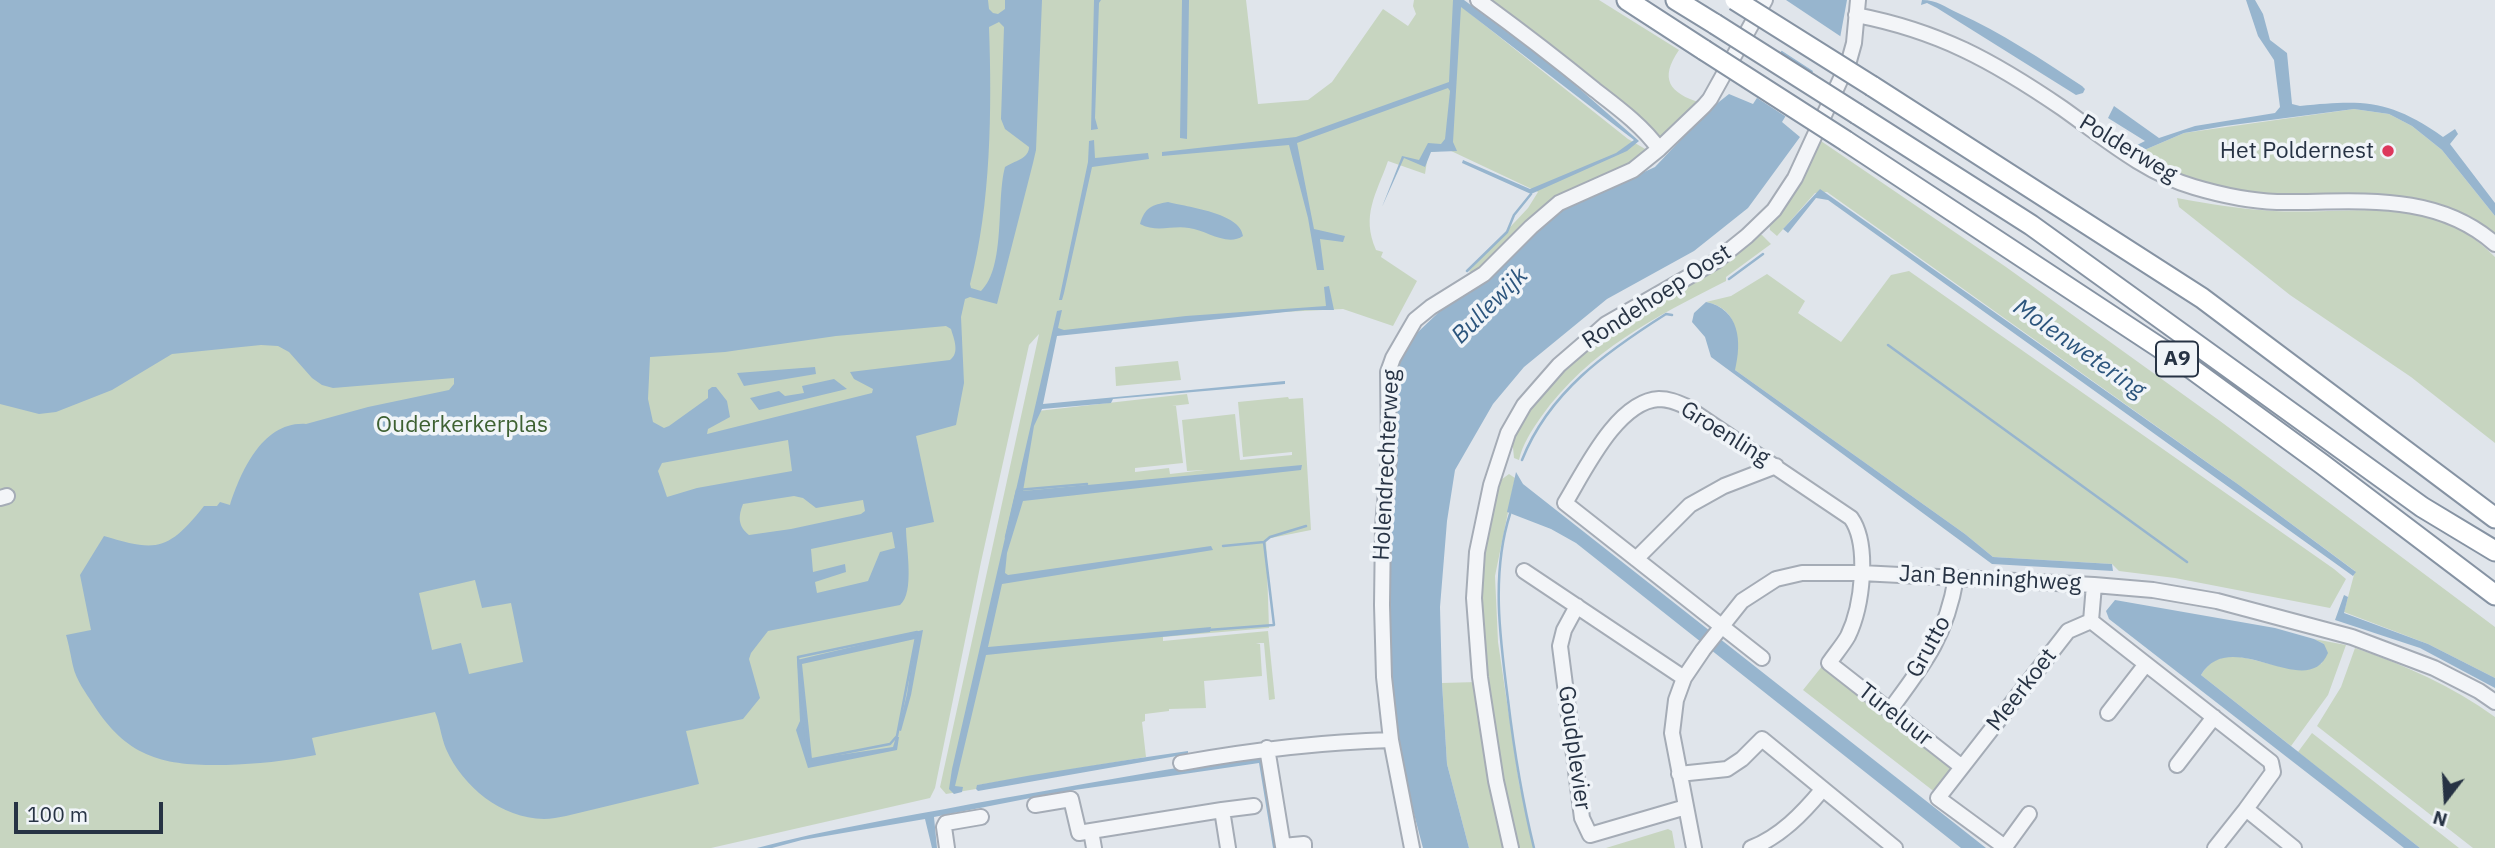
<!DOCTYPE html>
<html>
<head>
<meta charset="utf-8">
<style>
  body { margin:0 }
  #map { position:relative; width:2495px; height:848px; overflow:hidden; background:#e0e5eb; font-family:"IBM Plex Sans",sans-serif }
  canvas { display:block }
  .north { position:absolute; left:2411px; top:764px; width:70px; height:70px; -webkit-text-stroke:5px #f0f4f8; paint-order:stroke; rotate:197deg; font-size:19px; font-weight:700; line-height:28px; text-align:center; color:#273344 }
  .north::after { content:''; display:block; margin:auto; width:24px; height:32px; background:#273344; clip-path:polygon(50% 0,100% 100%,50% 72%,0 100%) }
  .scale { position:absolute; left:14px; top:802px; width:149px; height:32px; box-sizing:border-box; border:4px solid #273344; border-top:0; padding-left:9px; font-size:21px; line-height:24px; white-space:nowrap; color:#273344; -webkit-text-stroke:5px #f0f4f8; paint-order:stroke }
</style>
</head>
<body>
<div id="map">
<canvas width="2495" height="848"></canvas>
<div class="north">N</div>
<div class="scale">100 m</div>
</div>
<script>
const context = document.querySelector('canvas').getContext('2d');
context.lineJoin = 'round';
function fill(path, color) { context.fillStyle = color; context.fill(path, 'evenodd'); }
function stroke(path, color, width, dash) { context.strokeStyle = color; context.lineWidth = width; context.lineCap = dash ? 'butt' : 'round'; context.setLineDash(dash || []); context.stroke(path); }
function label(font, color, halo, rows, align = 'center') {
  context.font = font + ' "IBM Plex Sans",sans-serif'; context.lineWidth = 7; context.setLineDash([]); context.textBaseline = 'middle'; context.strokeStyle = halo; context.fillStyle = color; for (const [text, x, y, turn = 0] of rows) {
    context.save(); context.translate(x, y); context.rotate((+turn || 0) * Math.PI / 180); context.textAlign = isNaN(turn) ? turn : align; if (halo) context.strokeText(text, 0, 0); context.fillText(text, 0, 0); context.restore();
  }
}
const green = new Path2D(`
  M0 0H1246L1258 104 1308 100 1332 82 1383 9 1408 26 1416 14 1413 6 1414 0H1453L1628 139 1647 150 1636 163 1566 195 1477 277 1469 271 1528 208 1538 192 1449 150 1431 152 1428 154 1425 174 1388 161C1376 195 1361 215 1376 250L1383 252 1381 257 1417 281 1393 326 1343 309 1283 312 1055 333 1038 411 1187 394 1189 404 1172 406H1176L1183 463 1135 468V472L1169 468 1170 474 1205 470 1187 471 1182 420 1235 414 1240 460 1292 455V452L1243 457 1238 402 1288 397 1289 399 1303 398 1311 530 1266 539 1269 628 1163 637V641L1268 631 1275 699 1269 700 1264 643H1256L1260 644 1262 676 1204 681 1206 708 1169 709V711L1145 714V721L1142 722 1146 757 978 785 976 789 946 794 940 787 1039 334 1029 345 981 562 935 788 930 798 711 848H0Z
  M1484 0H1599L1679 50C1659 79 1669 93 1701 103L1665 139 1661 138Z
  M2354 109 2389 114 2412 126 2442 150 2495 216V238L2448 209 2231 193 2180 177 2140 156 2142 151 2184 133Z
  M1818 139 2006 267 2220 421 2495 627V678L2428 644 2344 612 2355 571 2239 485 1827 192 1815 193 1777 236 1770 230 1769 223Z
  M2177 198C2209 204 2240 209 2273 211 2351 215 2434 192 2495 257V443L2411 377 2290 295 2179 207Z
  M1756 234 1762 235 1771 244 1726 277V281C1655 317 1589 350 1541 417 1532 430 1522 445 1519 460L1514 458 1512 437 1520 419 1562 369 1609 330Z
  M1909 271 2334 569 2346 579 2330 608 2175 578 2119 571 2112 564 1993 557 1965 534 1735 370C1736 340 1743 310 1706 302L1731 296 1767 274 1805 301 1798 313 1841 342 1891 275Z
  M1178 361 1181 380 1116 386 1115 367Z
  M1509 474 1515 478 1495 576 1498 642 1519 783 1534 848H1514L1482 650 1479 584 1481 554 1498 482Z
  M2314 639 2346 645 2328 695 2291 746 2201 675C2227 629 2283 686 2322 663L2324 644Z
  M2355 648C2405 665 2452 686 2495 717V848H2473L2317 726 2341 687Z
  M1823 665 1956 770 1936 793 1803 690Z
  M1477 682 1506 848H1469L1447 764 1442 683Z
  M2312 733 2459 848H2420L2298 752Z
  M1668 829 1672 831 1675 848H1606Z`);
const water = new Path2D(`
  M0 0H988L989 9 993 13 998 14 1005 9V0H1042L1036 150 1033 163 997 304 970 297 965 299 961 317 964 383 956 425 916 436 934 522 906 528C906 547 915 593 900 605L768 631 751 653 749 659 760 698 743 719 686 731 699 784 566 816C559 817 551 819 544 819 501 818 463 787 446 749 441 737 440 724 435 712L312 738 316 755C286 761 257 764 226 765 165 766 128 759 93 704 86 693 76 680 73 666 71 657 69 645 66 635L91 630 80 575 104 536C157 552 168 551 204 506H217L220 502 230 505C241 471 263 421 306 424L368 407 449 390 454 384V378L333 388 322 385 312 378 289 352 278 346 261 345 172 354 112 390 56 412 39 414 0 404ZM999 22 1004 27 1001 119 1005 129 1029 147C1029 159 1014 161 1005 167 996 200 1006 267 981 291L971 288 970 284C991 205 992 109 989 27ZM946 326 951 329C954 339 960 353 950 360L850 372 854 379 873 389 872 393 707 434 708 429 730 417 727 401 716 387H712L708 390V398L669 426 664 428 653 422 648 399 650 357 725 352 836 336ZM788 440 792 471 697 488 667 497 658 471 662 463ZM794 496 803 498 816 508 863 500 865 511 861 514 791 529 749 535C738 526 738 517 743 504ZM892 532 895 548 880 552 868 581 817 593 815 582 846 572 845 564 813 572 811 549ZM475 580 482 608 511 603 523 662 469 674 461 643 432 650 419 593Z
  M1094 0H1101L1099 3 1095 118 1098 129 1091 130Z
  M1182 0H1189L1187 139 1180 138Z
  M1453 0H1464L1557 69 1639 141 1627 151 1531 194 1462 163 1463 160 1530 189 1616 153 1634 140 1461 7 1453 142 1457 151 1431 152 1425 167 1404 158 1382 207 1402 156 1419 160 1428 143 1441 144 1445 139 1450 91 1448 88 1297 143 1314 229 1345 236 1343 242 1320 239 1324 270H1317L1308 218 1289 145 1162 156V152L1296 137 1449 82Z
  M1779 0H1847L1838 49 1829 45 1782 122 1800 137 1748 208 1694 251 1607 299 1524 367 1493 404 1455 470 1447 521 1440 607 1442 683 1447 764 1469 848H1423C1413 810 1403 773 1398 734 1383 623 1393 501 1396 389L1398 368 1404 350 1418 332 1440 311 1489 278 1546 221 1564 209 1655 167 1710 109 1729 94 1753 104 1766 84 1762 79 1798 27Z
  M1922 0C1937 0 1945 7 1958 13 2002 33 2041 59 2082 86L2085 89 2083 93 2076 95 1937 8 1927 3 1921 5Z
  M2246 0H2255L2263 14 2270 40 2287 53 2292 104 2300 106C2363 100 2389 99 2443 137L2455 129 2458 134 2450 144 2495 203V216L2442 150 2412 126 2389 114 2354 109 2225 126 2184 133 2142 151 2133 147 2145 141 2108 118 2114 106 2159 138 2195 126 2275 113 2280 107 2274 60 2258 36Z
  M1094 140 1095 158 1148 153 1149 159 1092 167 1064 293 1062 300H1059L1088 162 1089 141Z
  M1820 189 2239 485 2356 572 2353 576 1828 200 1816 198 1788 233 1783 229Z
  M1168 202C1187 207 1241 213 1243 236 1227 247 1206 230 1189 228 1172 225 1157 233 1140 224 1145 207 1152 205 1168 202Z
  M1329 286 1334 310H1305L1057 336 1043 404 1285 381V384L1113 399 1111 403 1042 409 1034 426 1023 491 1302 465 1301 470 1023 501 1007 553 1005 573 1008 575 1211 546 1213 550 1002 584 988 647 1211 627 1210 632 986 655 955 786 963 787 962 792 954 794 949 789 952 769 1057 311 1062 310 1058 328 1064 330 1186 316 1326 306 1324 287Z
  M1706 302C1740 309 1742 342 1735 370L1965 534 1993 557 2112 564 2113 571 1992 564 1711 357 1705 337 1692 322 1694 313Z
  M815 367 816 374 744 386 737 373Z
  M834 379 847 389 759 410 750 398 779 391 785 396 804 393 802 386Z
  M1516 472 1523 484 1986 848H1961L1576 543 1551 529 1507 512Z
  M2344 595 2348 597 2344 613 2428 644 2495 678V688L2420 648 2335 620Z
  M2115 600 2275 628 2314 639 2324 644 2328 653C2307 703 2231 624 2201 675L2420 848H2404L2109 619 2106 611Z
  M923 630 911 695 901 731 898 730 907 694 915 639 802 664 812 759 893 747 896 737H899L897 750 808 768 796 730 800 721 797 660Z
  M1188 751V754L978 791 976 789 977 785C1047 772 1118 761 1188 751Z
  M1260 755 1263 759 1277 848H1273L1259 763 1061 792 934 817 937 848H932L925 819 802 840 772 848H757C827 829 899 818 971 804 1067 787 1163 769 1260 755Z`);
const pier = new Path2D(`
  M1776 0H1786L1843 38 1840 51 1831 50 1816 73 1779 49 1794 27 1775 14Z
  M1776 53 1814 78 1788 118 1754 96 1762 84 1759 78Z`);
const stream = new Path2D(`
  M1467 271 1507 232 1514 215 1531 194
  M1729 279 1763 254
  M1888 345 2187 562
  M1522 460C1549 392 1606 352 1666 314L1672 315
  M1510 514C1491 573 1500 639 1508 700 1514 750 1522 799 1534 848
  M1006 537 1017 490 1087 484
  M1223 546 1264 542 1270 537 1306 526
  M1208 630 1274 625 1264 542
  M917 632 897 736 890 744 808 760 798 657Z`);
const minor = new Path2D(`
  M1478 0C1518 29 1557 59 1595 90 1617 107 1643 126 1659 149
  M1856 15C1939 31 1993 61 2062 108 2103 137 2145 173 2194 187 2221 195 2249 201 2277 202 2353 203 2434 190 2495 244
  M0 498 7 496
  M1636 559 1690 505 1724 486 1776 466
  M1524 571 1684 678
  M1577 606 1564 630 1560 646 1582 818 1590 835 1686 807
  M2091 621 2271 762 2273 772 2246 809 2294 848
  M2091 621 2094 585
  M1762 658 1565 503C1584 472 1617 401 1659 399 1669 399 1676 402 1685 406L1851 518C1870 545 1862 607 1848 636 1843 645 1835 654 1829 663L1962 767
  M1890 710C1924 664 1946 637 1956 578
  M2108 713 2146 664
  M1267 748 1283 846 1304 844V848
  M1181 763C1253 750 1317 742 1391 740
  M2177 765 2214 717
  M1679 774 1727 769 1742 759 1762 739 1895 848
  M1035 805 1071 799 1079 833 1091 831 1094 848
  M1222 810 1254 806
  M1091 831 1222 810 1228 848
  M2005 847 2029 814
  M947 848 944 827 946 823 981 817
  M1412 848 1391 740 1384 677 1382 605 1383 526 1389 457 1388 372 1393 358 1415 320 1431 307 1484 274 1531 227 1559 203 1633 170 1659 149 1704 106 1710 99 1765 0
  M1511 848 1496 781 1480 677 1474 598 1477 552 1491 485 1508 433 1524 405 1559 365 1588 340 1606 324 1716 261 1747 236 1774 210 1795 178 1849 61 1854 43 1858 0
  M1694 848 1672 733 1676 700 1684 678 1703 650 1742 601 1776 579 1802 573H1861L2094 585 2153 590 2217 601 2352 637 2434 668 2479 691 2495 702
  M1751 848C1780 837 1803 813 1822 790
  M2006 848 1938 798 2068 631 2091 621
  M2215 848 2246 809`);
const highway = new Path2D(`
  M1627 0 1704 50
  M1676 0 1715 24
  M1872 86 2202 298 2495 518
  M1857 114 2031 225 2422 507 2495 551
  M1846 141 2192 369 2322 464 2495 595`);
const highwayBridge = new Path2D(`
  M1735 0 1872 86
  M1715 24 1857 114
  M1704 50 1846 141`);
const markers = [
  [2388,151,7,"#dd385b"]
];
const shields = [
  [2177,359,42]
];
const shieldNames = [
  ["A9",2177,359]
];
const streetNames = [
  ["Polderweg",2128,149,31],
  ["Rondehoep Oost",1657,297,-33],
  ["Groenling",1725,434,32],
  ["Holendrechterweg",1387,465,-87],
  ["Jan Benninghweg",1990,579,3],
  ["Grutto",1929,647,-61],
  ["Meerkoet",2022,690,-52],
  ["Tureluur",1895,715,38],
  ["Goudplevier",1574,748,82]
];
const poiNames = [
  ["Het Poldernest",2374,151]
];
const parkNames = [
  ["Ouderkerkerplas",462,425]
];
const waterNames = [
  ["Bullewijk",1490,306,-45],
  ["Molenwetering",2079,349,35]
];
fill(green, '#c7d5c0');
fill(water, '#97b5ce');
fill(pier, '#e0e5eb');
stroke(stream, '#97b5ce', 2.5);
stroke(minor, '#a5acb6', 18);
stroke(highway, '#8693a3', 23);
stroke(minor, '#f3f5f8', 14);
stroke(highway, '#fff', 19);
stroke(highwayBridge, '#8693a3', 23, []);
stroke(highwayBridge, '#fff', 19);
for (const [x, y, r, color] of markers) { const dot = new Path2D(); dot.arc(x, y, r, 0, 2 * Math.PI); context.fillStyle = color; context.fill(dot); stroke(dot, '#f0f4f8', 2.5); }
for (const [x, y, w] of shields) { const box = new Path2D(); box.roundRect(x - w / 2, y - 17.5, w, 35, 5); context.fillStyle = '#f0f4f8'; context.fill(box); stroke(box, '#273344', 2); }
label('bold 21px', '#273344', null, shieldNames);
label('23px', '#273344', '#f0f4f8', streetNames);
label('23px', '#273344', '#f0f4f8', poiNames, 'right');
label('23px', '#3e6132', '#f0f4f8', parkNames);
label('italic 24px', '#2c557d', '#f0f4f8', waterNames);
</script>
</body>
</html>
